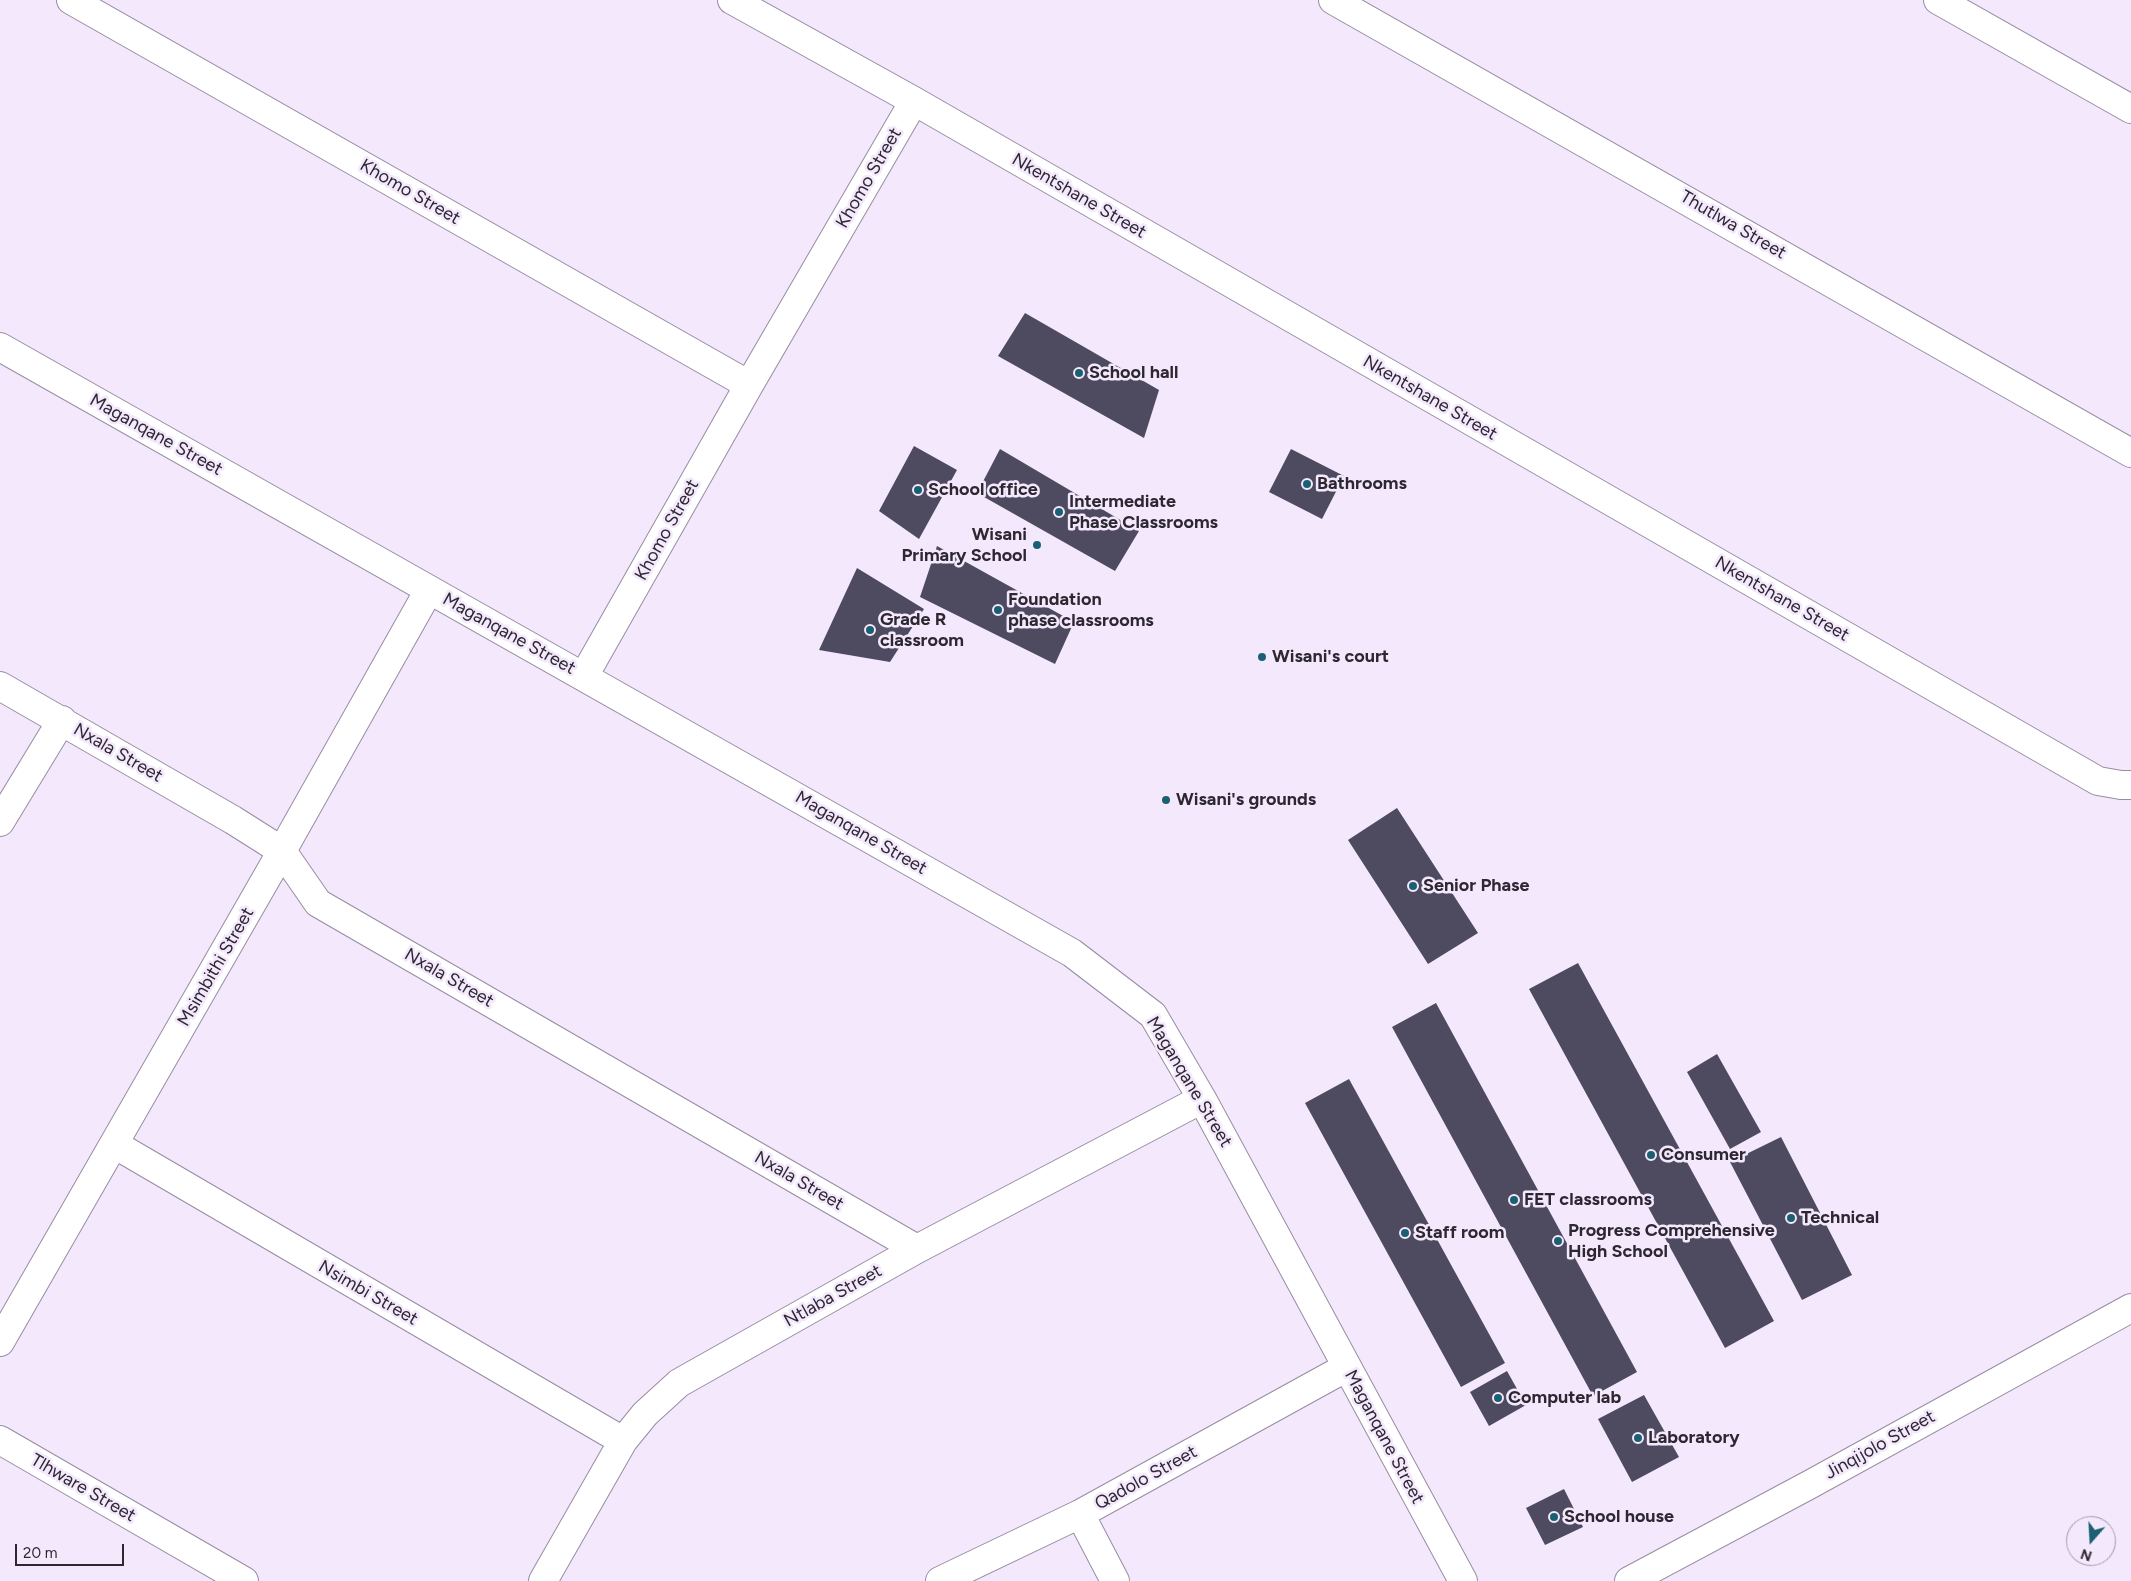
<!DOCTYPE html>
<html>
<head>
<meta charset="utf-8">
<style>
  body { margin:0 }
  #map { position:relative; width:2131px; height:1581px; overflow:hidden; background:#f3e8fc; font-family:Figtree,sans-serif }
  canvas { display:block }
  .north { position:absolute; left:2066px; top:1516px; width:50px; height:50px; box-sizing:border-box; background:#f3e8fc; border:1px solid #a39baa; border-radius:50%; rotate:199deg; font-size:14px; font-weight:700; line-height:20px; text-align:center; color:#2c2730 }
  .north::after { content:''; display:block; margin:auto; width:18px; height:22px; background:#1b6072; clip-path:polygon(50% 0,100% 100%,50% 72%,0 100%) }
  .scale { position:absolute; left:15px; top:1544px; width:109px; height:22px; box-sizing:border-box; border:2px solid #2c2730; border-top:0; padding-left:6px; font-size:15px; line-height:18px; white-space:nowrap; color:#2c2730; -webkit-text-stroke:4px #f3e8fc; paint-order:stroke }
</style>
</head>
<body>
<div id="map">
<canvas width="2131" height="1581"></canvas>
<div class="north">N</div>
<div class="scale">20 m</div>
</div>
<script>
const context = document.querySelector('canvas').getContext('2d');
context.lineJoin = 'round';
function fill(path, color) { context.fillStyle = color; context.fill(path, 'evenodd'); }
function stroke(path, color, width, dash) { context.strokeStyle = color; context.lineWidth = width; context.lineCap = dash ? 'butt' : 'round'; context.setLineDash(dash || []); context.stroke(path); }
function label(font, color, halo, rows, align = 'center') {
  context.font = font + ' Figtree,sans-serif'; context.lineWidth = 5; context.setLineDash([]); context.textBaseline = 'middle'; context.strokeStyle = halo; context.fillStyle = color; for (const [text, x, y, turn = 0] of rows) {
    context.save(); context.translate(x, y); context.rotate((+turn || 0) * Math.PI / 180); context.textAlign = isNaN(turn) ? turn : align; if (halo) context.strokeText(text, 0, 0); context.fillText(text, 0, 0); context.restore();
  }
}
const building = new Path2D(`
  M1025 313 1159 390 1144 438 998 356Z
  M914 446 957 470 919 539 879 511Z
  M1000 449 1139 531 1115 571 977 493Z
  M1291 449 1344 476 1322 519 1269 492Z
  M937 546 1074 622 1055 664 920 597Z
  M857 568 924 609 890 662 819 650Z
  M1397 808 1478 933 1428 964 1348 840Z
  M1578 963 1774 1321 1725 1348 1529 989Z
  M1436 1003 1637 1372 1593 1396 1392 1027Z
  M1717 1054 1761 1132 1730 1149 1687 1072Z
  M1349 1079 1505 1363 1461 1387 1305 1103Z
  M1781 1137 1852 1275 1802 1300 1730 1162Z
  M1507 1371 1526 1405 1489 1426 1470 1392Z
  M1644 1395 1679 1457 1632 1482 1598 1419Z
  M1564 1489 1583 1527 1545 1545 1526 1508Z`);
const minor = new Path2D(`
  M71 0 749 385
  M732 0 914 101 2098 781 2121 785H2131
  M1333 0 2131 453
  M1938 0 2131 109
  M0 347 1072 953 1153 1015 1202 1099 1463 1581
  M584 676 749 385 914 101
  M0 686 233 820 282 851 318 903 917 1249
  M0 822 62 720
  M114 1144 623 1441
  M0 1342 282 851 429 590
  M0 1440 244 1581
  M1080 1514 1115 1581
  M543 1581 623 1441 645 1414 679 1383 917 1249 1202 1099
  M940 1581 1080 1514 1347 1367
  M1629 1581 1809 1485 2131 1308`);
const markers = [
  [1079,373,5,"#1b6072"],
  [1307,484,5,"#1b6072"],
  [918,490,5,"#1b6072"],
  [1059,512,5,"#1b6072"],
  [1037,545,5,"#1b6072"],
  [998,610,5,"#1b6072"],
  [870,630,5,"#1b6072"],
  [1262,657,5,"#1b6072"],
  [1166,800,5,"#1b6072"],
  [1413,886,5,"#1b6072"],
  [1651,1155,5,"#1b6072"],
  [1514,1200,5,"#1b6072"],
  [1791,1218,5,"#1b6072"],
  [1405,1233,5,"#1b6072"],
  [1558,1241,5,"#1b6072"],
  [1498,1398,5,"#1b6072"],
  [1638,1438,5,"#1b6072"],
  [1554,1517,5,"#1b6072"]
];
const streetNames = [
  ["Khomo Street",869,178,-60],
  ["Khomo Street",410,192,30],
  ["Nkentshane Street",1079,196,30],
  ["Thutlwa Street",1733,225,30],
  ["Nkentshane Street",1430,398,30],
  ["Maganqane Street",156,435,29],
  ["Khomo Street",667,530,-61],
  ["Nkentshane Street",1782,599,30],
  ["Maganqane Street",509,634,29],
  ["Nxala Street",118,753,30],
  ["Maganqane Street",861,833,30],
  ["Msimbithi Street",216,967,-60],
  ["Nxala Street",449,978,30],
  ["Maganqane Street",1189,1082,59],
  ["Nxala Street",799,1181,30],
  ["Nsimbi Street",368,1293,30],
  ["Ntlaba Street",833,1296,-29],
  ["Maganqane Street",1384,1437,62],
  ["Jinqijolo Street",1880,1445,-29],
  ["Qadolo Street",1146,1478,-29],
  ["Tlhware Street",83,1488,30]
];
const poiNames = [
  ["School hall",1089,373],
  ["Bathrooms",1317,484],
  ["School office",928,490],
  ["Intermediate",1069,502],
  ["Phase Classrooms",1069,523],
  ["Wisani",1027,535,"right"],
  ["Primary School",1027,556,"right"],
  ["Foundation",1008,600],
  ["phase classrooms",1008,621],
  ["Grade R",880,620],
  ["classroom",880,641],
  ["Wisani's court",1272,657],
  ["Wisani's grounds",1176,800],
  ["Senior Phase",1423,886],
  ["Consumer",1661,1155],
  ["FET classrooms",1524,1200],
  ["Technical",1801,1218],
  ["Progress Comprehensive",1568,1231],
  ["High School",1568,1252],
  ["Staff room",1415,1233],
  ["Computer lab",1508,1398],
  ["Laboratory",1648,1438],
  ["School house",1564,1517]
];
fill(building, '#4e4a60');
stroke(minor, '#988ca2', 30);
stroke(minor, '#fff', 28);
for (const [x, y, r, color] of markers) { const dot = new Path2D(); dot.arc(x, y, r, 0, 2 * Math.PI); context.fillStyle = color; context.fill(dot); stroke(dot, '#f3e8fc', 2); }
label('18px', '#2c2730', '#f3e8fc', streetNames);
label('bold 18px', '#2c2730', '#f3e8fc', poiNames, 'left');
</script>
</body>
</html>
